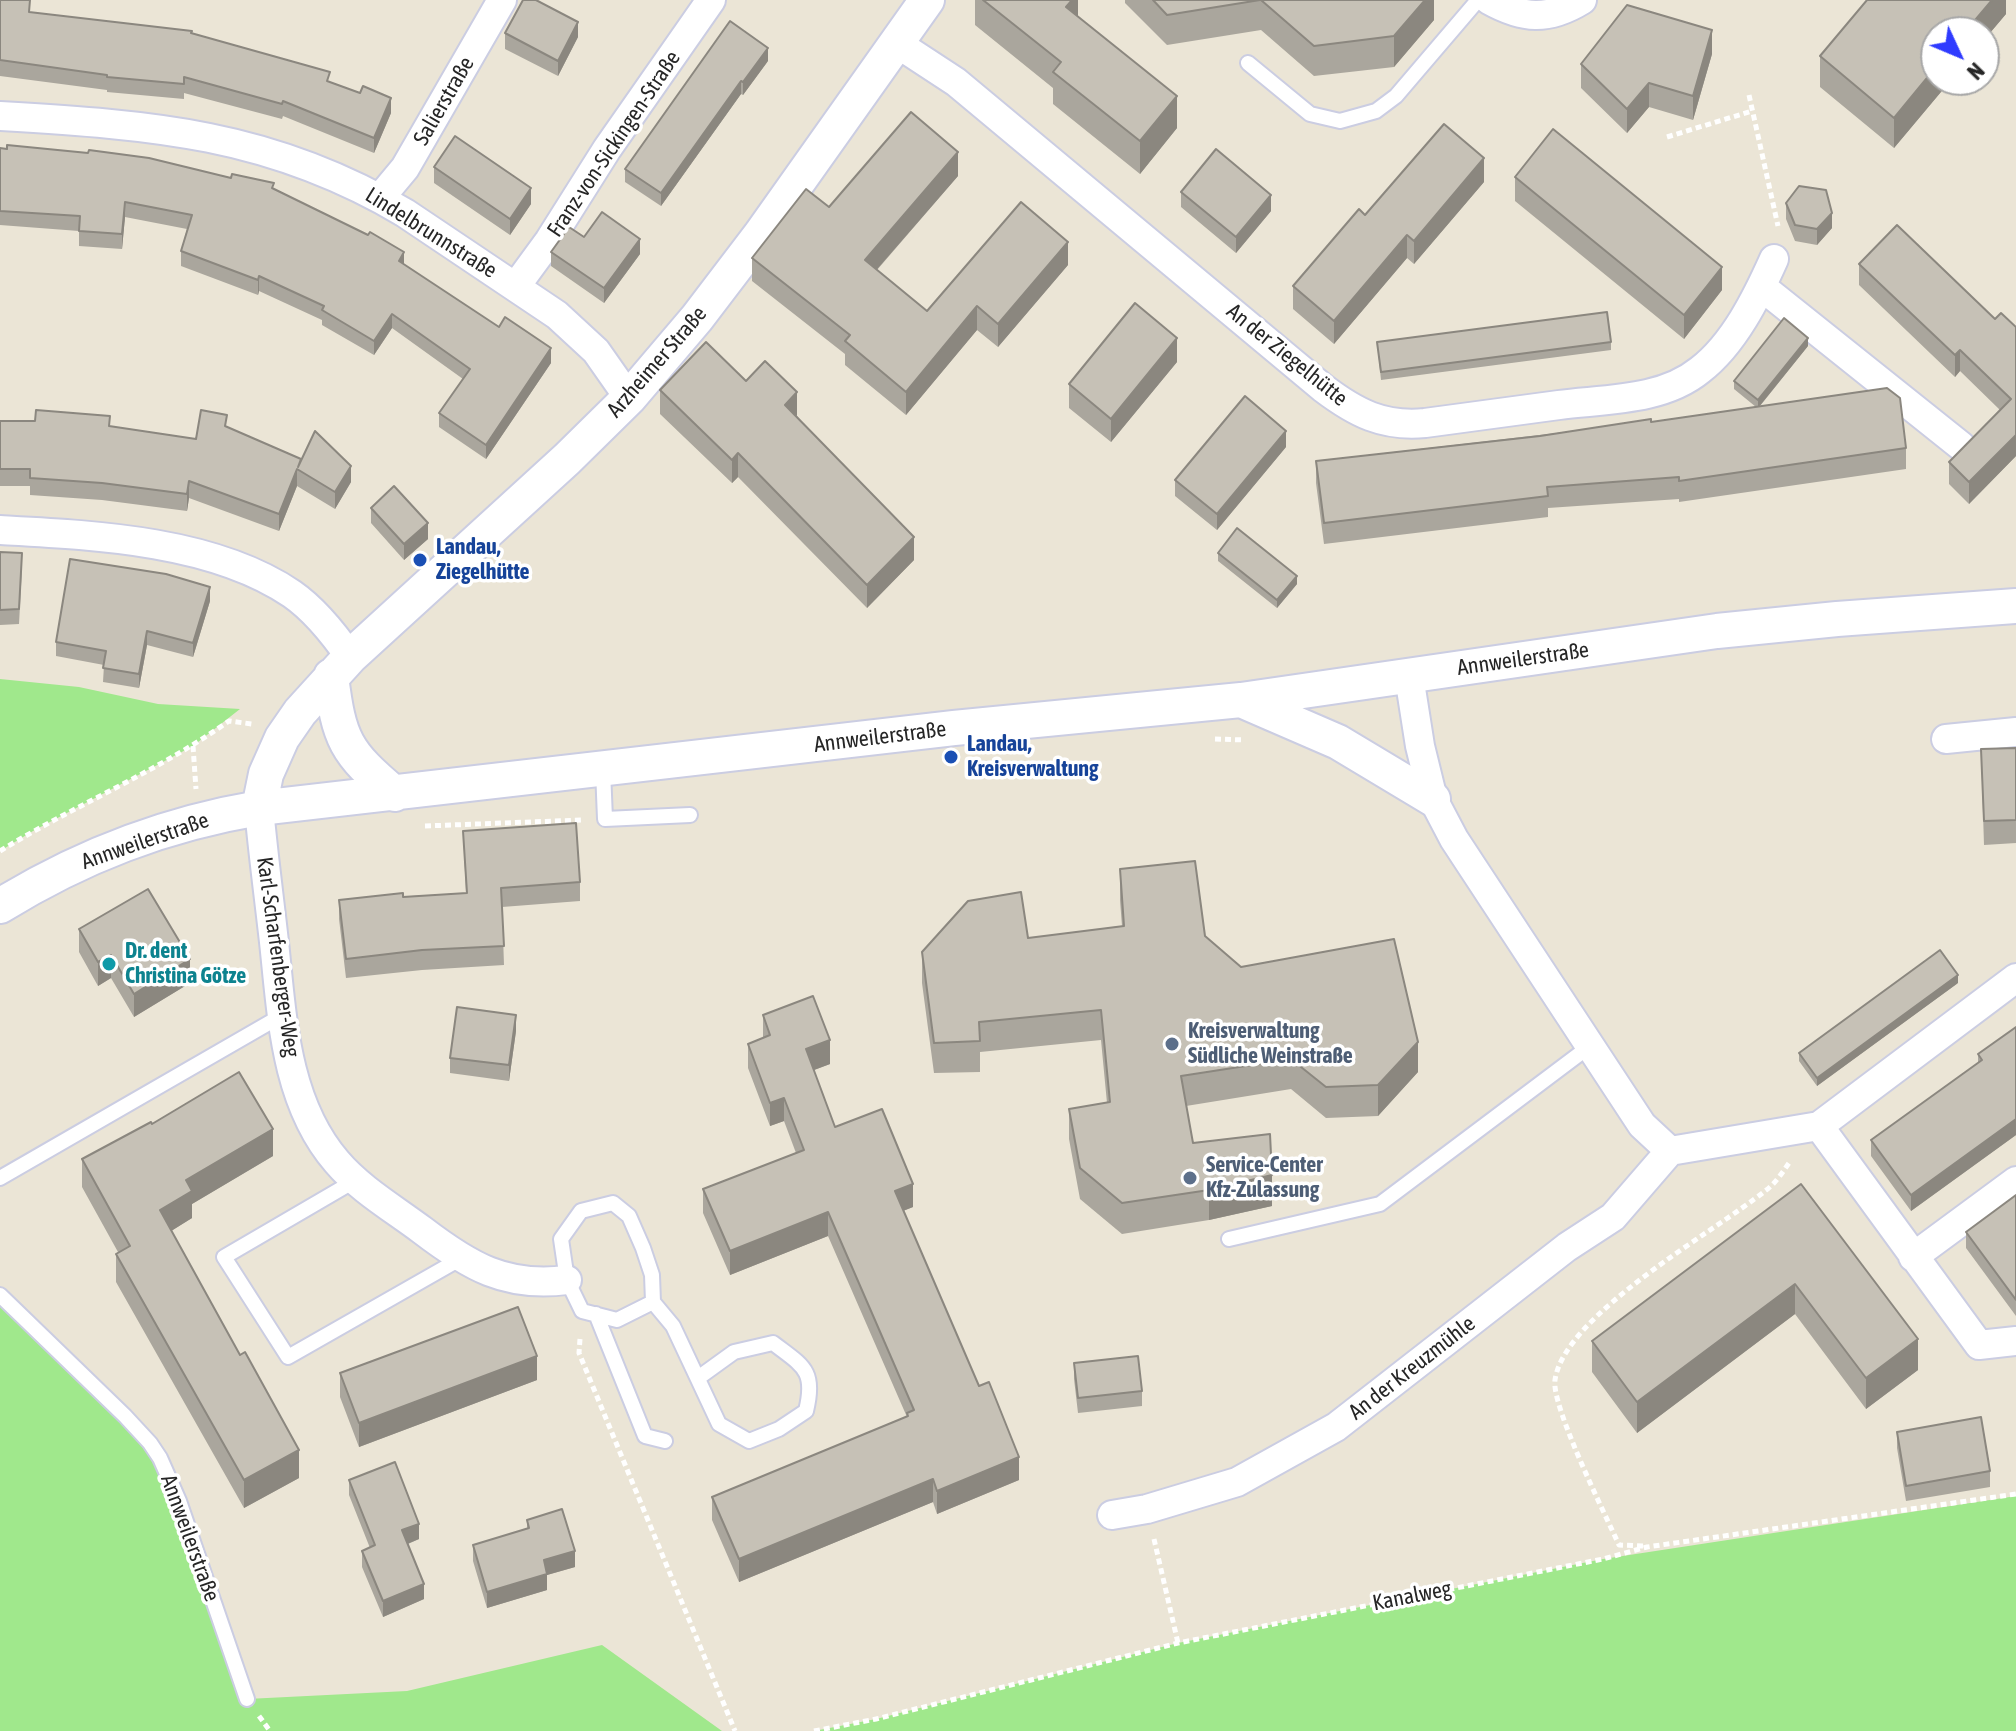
<!DOCTYPE html>
<html>
<head>
<meta charset="utf-8">
<style>
  body { margin:0 }
  #map { position:relative; width:2016px; height:1731px; overflow:hidden; background:#ebe5d6; font-family:"Asap Condensed",sans-serif }
  canvas { display:block }
  .north { position:absolute; left:1920px; top:16px; width:80px; height:80px; box-sizing:border-box; background:#fff; border:2px solid #a8a8a8; border-radius:50%; rotate:134deg; font-size:22px; font-weight:700; line-height:32px; text-align:center; color:#262626 }
  .north::after { content:''; display:block; margin:auto; width:28px; height:36px; background:#2f3bff; clip-path:polygon(50% 0,100% 100%,50% 72%,0 100%) }
</style>
</head>
<body>
<div id="map">
<canvas width="2016" height="1731"></canvas>
<div class="north">N</div>
</div>
<script>
const context = document.querySelector('canvas').getContext('2d');
context.lineJoin = 'round';
function fill(path, color) { context.fillStyle = color; context.fill(path, 'evenodd'); }
function stroke(path, color, width, dash) { context.strokeStyle = color; context.lineWidth = width; context.lineCap = dash ? 'butt' : 'round'; context.setLineDash(dash || []); context.stroke(path); }
function label(font, color, halo, rows, align = 'center') {
  context.font = font + ' "Asap Condensed",sans-serif'; context.lineWidth = 7; context.setLineDash([]); context.textBaseline = 'middle'; context.strokeStyle = halo; context.fillStyle = color; for (const [text, x, y, turn = 0] of rows) {
    context.save(); context.translate(x, y); context.rotate((+turn || 0) * Math.PI / 180); context.textAlign = isNaN(turn) ? turn : align; if (halo) context.strokeText(text, 0, 0); context.fillText(text, 0, 0); context.restore();
  }
}
const green = new Path2D(`
  M0 679 79 687 158 704 240 709 193 746 33 831 0 851Z
  M0 1295 150 1443 247 1699 407 1691 602 1645 722 1731H0Z
  M2016 1496V1731H814L876 1719 1178 1643 1603 1559Z`);
const path = new Path2D(`
  M1749 95 1778 226
  M1667 137 1752 111
  M1215 739 1245 740
  M193 746 196 789
  M425 826 583 820
  M0 851C75 805 157 772 229 721L252 724
  M580 1339 579 1353 735 1731
  M1154 1539 1178 1643
  M1643 1546 1619 1545C1606 1516 1551 1406 1555 1380 1564 1315 1714 1232 1765 1191 1775 1184 1782 1173 1789 1163
  M259 1716 270 1731
  M814 1731 876 1719 1178 1643 1603 1559 1647 1547 2016 1494`);
const service = new Path2D(`
  M1248 63 1310 114 1340 121 1376 111 1396 96 1478 0
  M603 770 605 819 690 815
  M0 1178 281 1016
  M356 1180 224 1257 288 1357 460 1259
  M613 1203 629 1216 643 1248 652 1275 653 1302 617 1320 582 1311 567 1280 561 1239 581 1211Z
  M1229 1239 1380 1204 1590 1046
  M0 1295 125 1416 150 1443 160 1458 179 1501 247 1699
  M653 1302 673 1326 719 1424 749 1441 779 1429 806 1411C816 1370 803 1366 773 1343L734 1352 698 1378
  M596 1314 645 1436 665 1441`);
const minor = new Path2D(`
  M1489 0C1523 19 1548 21 1582 0
  M898 44 956 82 1323 388C1356 413 1383 427 1425 423 1470 417 1515 411 1559 405 1606 399 1662 401 1700 370 1734 344 1757 297 1774 259
  M0 116C151 125 271 133 405 213L557 315 596 351 629 398
  M380 198 405 168 502 0
  M516 286 549 241 607 149 711 0
  M1762 287 1961 446
  M0 530C92 535 213 540 292 594 315 610 334 634 350 657
  M1946 739 2016 732
  M259 808C263 853 269 897 274 942 282 1016 285 1102 337 1162 360 1189 394 1209 422 1230 469 1266 506 1288 567 1280
  M1819 1126 1979 1345 2016 1341
  M1670 1151 1819 1126 2016 978
  M1913 1257 2016 1181
  M1112 1515 1147 1509 1237 1482 1336 1427 1567 1247 1613 1217 1670 1151 1642 1125 1454 839 1433 799 1420 746 1409 676`);
const tertiary = new Path2D(`
  M331 676C339 740 345 752 395 794
  M1241 700 1338 742 1433 799
  M259 808 266 774 282 738 300 712 350 657 567 459 629 398 697 318 761 234 927 0
  M0 906C81 856 164 824 259 808L954 728 1241 700 1717 631 1837 619 2016 606`);
const wall = new Path2D(`
  M0 0 30 12 192 34 330 82 391 113 374 153 283 116 282 119 184 93V99L107 92V90L0 76Z
  M975 0H1078V16L1177 128 1140 174 1053 104V88L975 25Z
  M1125 0H1434V20L1394 67 1314 76 1261 30 1167 45 1125 3Z
  M2006 0V14L1984 40V32L1936 80H1951L1894 148 1820 87V56Z
  M505 33 578 37 558 76 505 49Z
  M1712 54 1693 120 1649 107 1627 133 1581 88V64Z
  M768 61 743 95 741 94 661 206 625 182V169Z
  M0 148 274 189 404 265 551 363 486 459 439 427V413L463 379 392 328 374 355 322 325V320L259 291 258 295 181 266V251L187 229 125 217 122 249 79 246V231L0 225Z
  M434 167 531 204 510 235 434 183Z
  M958 176 877 270 927 311 1068 265 998 347 977 330 906 415 845 365V354L752 281V258L829 207Z
  M1515 177 1722 290 1684 339 1515 201Z
  M1484 182 1414 264 1407 258 1334 344 1293 309V286L1365 215Z
  M1181 192 1271 211 1236 253 1181 207Z
  M1786 203 1832 228 1817 245 1795 241 1786 219Z
  M551 252 640 254 604 303 551 266Z
  M1859 264 2016 327V456L1969 504 1949 484V462L2000 410 1960 371 1955 377 1859 285Z
  M1377 342H1611V350L1381 380Z
  M1808 346 1760 406 1906 448V469L1679 502V499L1548 508V517L1324 544 1316 483V461L1651 422 1756 407 1734 389V381Z
  M1177 362 1111 442 1069 408V384Z
  M746 381 797 415V416L914 560 867 608 738 477 732 483 660 414V390Z
  M0 421 110 426 196 439 227 427 351 482 335 509 297 486 279 531 189 498 187 511 102 500 30 495V486H0Z
  M1286 447 1217 530 1175 496V480Z
  M371 508 428 539 404 560 371 523Z
  M0 552 22 568 19 624 0 625Z
  M1218 553 1297 584 1277 608 1218 561Z
  M210 601 193 657 147 645 139 688 103 682 104 665 56 656V642Z
  M2016 748V843L1984 845 1981 749Z
  M463 831 580 882V901L502 907 504 965 422 970 346 978 339 919V900L466 893Z
  M1120 869 1205 936 1241 967 1418 1072 1378 1116 1326 1118 1291 1089 1186 1106 1193 1143 1272 1206 1209 1220 1122 1234 1080 1199 1069 1139V1109L1107 1103 1101 1040 980 1052V1072L934 1073 922 983V952L1122 926 1120 900Z
  M79 929 190 983 134 1017 111 978 98 986 79 952Z
  M1958 983 1817 1086 1799 1061V1053Z
  M763 1015 830 1064 814 1070 835 1127 913 1207 903 1211 1019 1480 937 1514 933 1502 739 1582 712 1520V1497L907 1417 828 1236 730 1275 703 1213V1189L796 1153 784 1121 770 1126 748 1068V1044L763 1038Z
  M2016 1027V1135L1911 1211 1871 1156V1140L1978 1063V1054Z
  M516 1031 509 1081 450 1073V1058Z
  M152 1124 273 1156 192 1204V1218L171 1231 299 1478 244 1508 116 1282V1254L118 1252 82 1187V1159Z
  M1801 1184 1918 1370 1866 1409 1795 1314 1637 1433 1592 1372V1341Z
  M2016 1195V1316L1966 1248V1232Z
  M1074 1363 1142 1391V1406L1078 1413 1074 1379Z
  M340 1373 537 1380 359 1447 340 1397Z
  M1897 1432 1990 1471V1487L1906 1501 1897 1448Z
  M349 1480 419 1539 408 1544 424 1599 383 1617 362 1567V1551L370 1548 349 1495Z
  M527 1520 575 1567 547 1575V1590L487 1608 473 1561V1545L527 1529Z`);
const shadedWall = new Path2D(`
  M1072 0H1078V26L1066 7Z
  M1425 0H1434V20L1394 67V36Z
  M1992 0H2006V14L1984 40V32H1965Z
  M578 22V37L558 76V61Z
  M1712 30V54L1693 120V96Z
  M768 48V61L743 95V82Z
  M1936 67V80H1951L1894 148V118Z
  M741 81V94L661 206V193Z
  M1649 83V107L1627 133V109Z
  M1177 96V128L1140 174V141Z
  M391 98V113L374 153V138Z
  M958 152V176L865 283V260Z
  M1484 158V182L1414 264V241Z
  M531 188V204L510 235V219Z
  M1271 195V211L1236 253V237Z
  M125 202V217L122 249V234Z
  M1832 213V228L1817 245V229Z
  M1407 235V258L1334 344V321Z
  M640 239V254L604 303V288Z
  M1068 242V265L998 347V324Z
  M404 252V267L399 261Z
  M1722 267V290L1684 339V315Z
  M259 276V291L258 295V280Z
  M977 306V330L906 415V392Z
  M392 314V328L374 355V341Z
  M1177 338V362L1111 442V419Z
  M1808 338V346L1758 408V400Z
  M551 348V363L486 459V445Z
  M1960 350V371L1955 377V355Z
  M797 392V415L785 428V405Z
  M1286 431V447L1217 530V514Z
  M2016 435V456L1969 504V482Z
  M738 453V477L732 483V460Z
  M351 466V482L335 509V492Z
  M297 469V486L279 531V514Z
  M189 481V498L187 511V494Z
  M428 523V539L404 560V544Z
  M914 537V560L867 608V585Z
  M1297 576V584L1277 608V600Z
  M210 587V601L193 657V643Z
  M147 631V645L139 688V674Z
  M111 955V978L98 986V962Z
  M190 959V983L134 1017V994Z
  M1958 975V983L1817 1086V1078Z
  M516 1015V1031L509 1081V1065Z
  M830 1040V1064L806 1073V1049Z
  M1418 1042V1072L1378 1116V1085Z
  M784 1098V1121L770 1126V1103Z
  M2016 1119V1135L1911 1211V1195Z
  M273 1129V1156L192 1204V1218L160 1238V1210L186 1180Z
  M1272 1175V1206L1209 1220V1190Z
  M913 1184V1207L895 1214V1191Z
  M828 1212V1236L730 1275V1251Z
  M1795 1284V1314L1637 1433V1402Z
  M1918 1339V1370L1866 1409V1378Z
  M537 1356V1380L359 1447V1423Z
  M299 1450V1478L244 1508V1480Z
  M1019 1457V1480L937 1514V1491Z
  M933 1479V1502L739 1582V1559Z
  M419 1524V1539L402 1546V1530Z
  M575 1551V1567L547 1575V1590L487 1608V1592L544 1560Z
  M424 1584V1599L383 1617V1601Z`);
const building = new Path2D(`
  M0 0H30L29 12 192 31 191 33 330 72 327 81 360 93 363 86 391 98 374 138 283 101 282 104 184 77V84L107 77V75L0 60Z
  M523 0H536L578 22 558 61 505 33Z
  M983 0H1072L1066 7 1177 96 1140 141 1053 72 1061 62Z
  M1153 0H1260L1167 15Z
  M1261 0H1425L1394 36 1314 46Z
  M1867 0H1992L1965 32H1936V67L1894 118 1820 56Z
  M1627 5 1712 30 1693 96 1649 83 1627 109 1581 64Z
  M730 21 768 48 743 82 741 81 661 193 625 169Z
  M911 112 958 152 865 260 927 311 1021 202 1068 242 998 324 977 306 906 392 845 341 850 335 752 258 806 189 829 207Z
  M1444 124 1484 158 1414 241 1407 235 1334 321 1293 286 1359 209 1365 215Z
  M1553 129 1722 267 1684 315 1515 177Z
  M455 136 531 188 510 219 434 167Z
  M7 145 88 153 89 150 149 158 231 178 232 174 274 183 272 188 368 235 370 232 404 252 399 261 499 327 505 317 551 348 486 445 439 413 470 369 392 314 374 341 322 310 324 306 259 276 258 280 181 251 192 215 125 202 122 234 79 231 80 216 0 211V148L7 149Z
  M1216 149 1271 195 1236 237 1181 192Z
  M1799 186 1826 190 1832 213 1817 229 1795 225 1786 203Z
  M602 212 640 239 604 288 551 252 569 227 584 237Z
  M1897 225 1995 319 2001 313 2016 327V435L1969 482 1949 462 2011 399 1960 350 1955 355 1859 264Z
  M1135 303 1177 338 1111 419 1069 384Z
  M1607 312 1611 342 1381 372 1377 342Z
  M1784 318 1808 338 1758 400 1734 381Z
  M706 342 746 381 765 361 797 392 785 405 914 537 867 585 738 453 732 460 660 390Z
  M1887 388 1900 398 1906 448 1679 481V477L1547 487 1548 496 1324 523 1316 461 1540 436 1651 419V422Z
  M1245 396 1286 431 1217 514 1175 480Z
  M36 410 110 416 109 426 196 439 201 410 227 415 225 426 301 459 298 467 315 431 351 466 335 492 297 469 279 514 189 481 187 494 102 483 30 478V469H0V421H35Z
  M394 486 428 523 404 544 371 508Z
  M1237 528 1297 576 1277 600 1218 553Z
  M0 552 22 553 19 609 0 610Z
  M70 559 166 574 210 587 193 643 147 631 139 674 103 668 106 651 56 642Z
  M2016 748V820L1984 821 1981 749Z
  M576 823 580 882 501 888 504 946 422 950 346 959 339 900 403 893V897L467 893 463 831Z
  M1195 861 1205 936 1241 967 1394 939 1418 1042 1378 1085 1326 1087 1291 1059 1181 1076 1193 1143 1270 1134 1272 1175 1209 1190 1122 1203 1080 1168 1069 1109 1110 1102 1101 1010 979 1022 980 1041 934 1043 922 952 968 901 1021 892 1028 938 1124 926 1120 869Z
  M148 889 190 959 134 994 111 955 98 962 79 929Z
  M1940 950 1958 975 1817 1078 1799 1053Z
  M813 996 830 1040 806 1049 835 1127 882 1109 913 1184 895 1191 979 1386 989 1382 1019 1457 937 1491 933 1479 739 1559 712 1497 908 1416 907 1413 914 1410 828 1212 730 1251 703 1189 804 1150 784 1098 770 1103 748 1044 770 1035 763 1015Z
  M457 1007 516 1015 509 1065 450 1058Z
  M2016 1027V1119L1911 1195 1871 1140 1982 1060 1978 1054Z
  M239 1072 273 1129 186 1180 192 1191 160 1210 240 1355 245 1352 299 1450 244 1480 116 1254 130 1246 82 1159 151 1122 152 1124Z
  M1801 1184 1918 1339 1866 1378 1795 1284 1637 1402 1592 1341Z
  M2016 1195V1300L1966 1232Z
  M518 1307 537 1356 359 1423 340 1373Z
  M1138 1356 1142 1391 1078 1398 1074 1363Z
  M1981 1417 1990 1471 1906 1486 1897 1432Z
  M395 1462 419 1524 402 1530 424 1584 383 1601 362 1551 375 1545 349 1480Z
  M562 1509 575 1551 544 1560 547 1574 487 1592 473 1545 529 1528 527 1520Z`);
const markers = [
  [420,560,8,"#1a4fb4"],
  [951,757,8,"#1a4fb4"],
  [109,964,8,"#0f9aa8"],
  [1172,1044,8,"#5c6f8a"],
  [1190,1178,8,"#5c6f8a"]
];
const streetNames = [
  ["Salierstraße",444,101,-60],
  ["Franz-von-Sickingen-Straße",614,144,-56],
  ["Lindelbrunnstraße",431,233,32],
  ["An der Ziegelhütte",1287,355,39],
  ["Arzheimer Straße",657,362,-49],
  ["Annweilerstraße",1523,659,-8],
  ["Annweilerstraße",880,737,-7],
  ["Annweilerstraße",145,841,-19],
  ["Karl-Scharfenberger-Weg",278,957,82],
  ["An der Kreuzmühle",1412,1368,-38],
  ["Annweilerstraße",190,1538,70],
  ["Kanalweg",1412,1596,-11]
];
const transitNames = [
  ["Landau,",436,547],
  ["Ziegelhütte",436,572],
  ["Landau,",967,744],
  ["Kreisverwaltung",967,769]
];
const cultureNames = [
  ["Dr. dent",125,951],
  ["Christina Götze",125,976]
];
const serviceNames = [
  ["Kreisverwaltung",1188,1031],
  ["Südliche Weinstraße",1188,1056],
  ["Service-Center",1206,1165],
  ["Kfz-Zulassung",1206,1190]
];
fill(green, '#a0e88c');
stroke(service, '#cbcde2', 18);
stroke(minor, '#cbcde2', 32);
stroke(tertiary, '#cbcde2', 38);
stroke(path, '#fff', 5, [6, 4]);
stroke(service, '#fff', 14);
stroke(minor, '#fff', 28);
stroke(tertiary, '#fff', 34);
fill(wall, '#aaa69d');
fill(shadedWall, '#8b877f');
fill(building, '#c6c1b6');
stroke(building, '#8b877f', 2);
for (const [x, y, r, color] of markers) { const dot = new Path2D(); dot.arc(x, y, r, 0, 2 * Math.PI); context.fillStyle = color; context.fill(dot); stroke(dot, '#fff', 3); }
label('22px', '#262626', '#fff', streetNames);
label('bold 22px', '#164399', '#fff', transitNames, 'left');
label('bold 22px', '#0d838f', '#fff', cultureNames, 'left');
label('bold 22px', '#4e5e75', '#fff', serviceNames, 'left');
</script>
</body>
</html>
